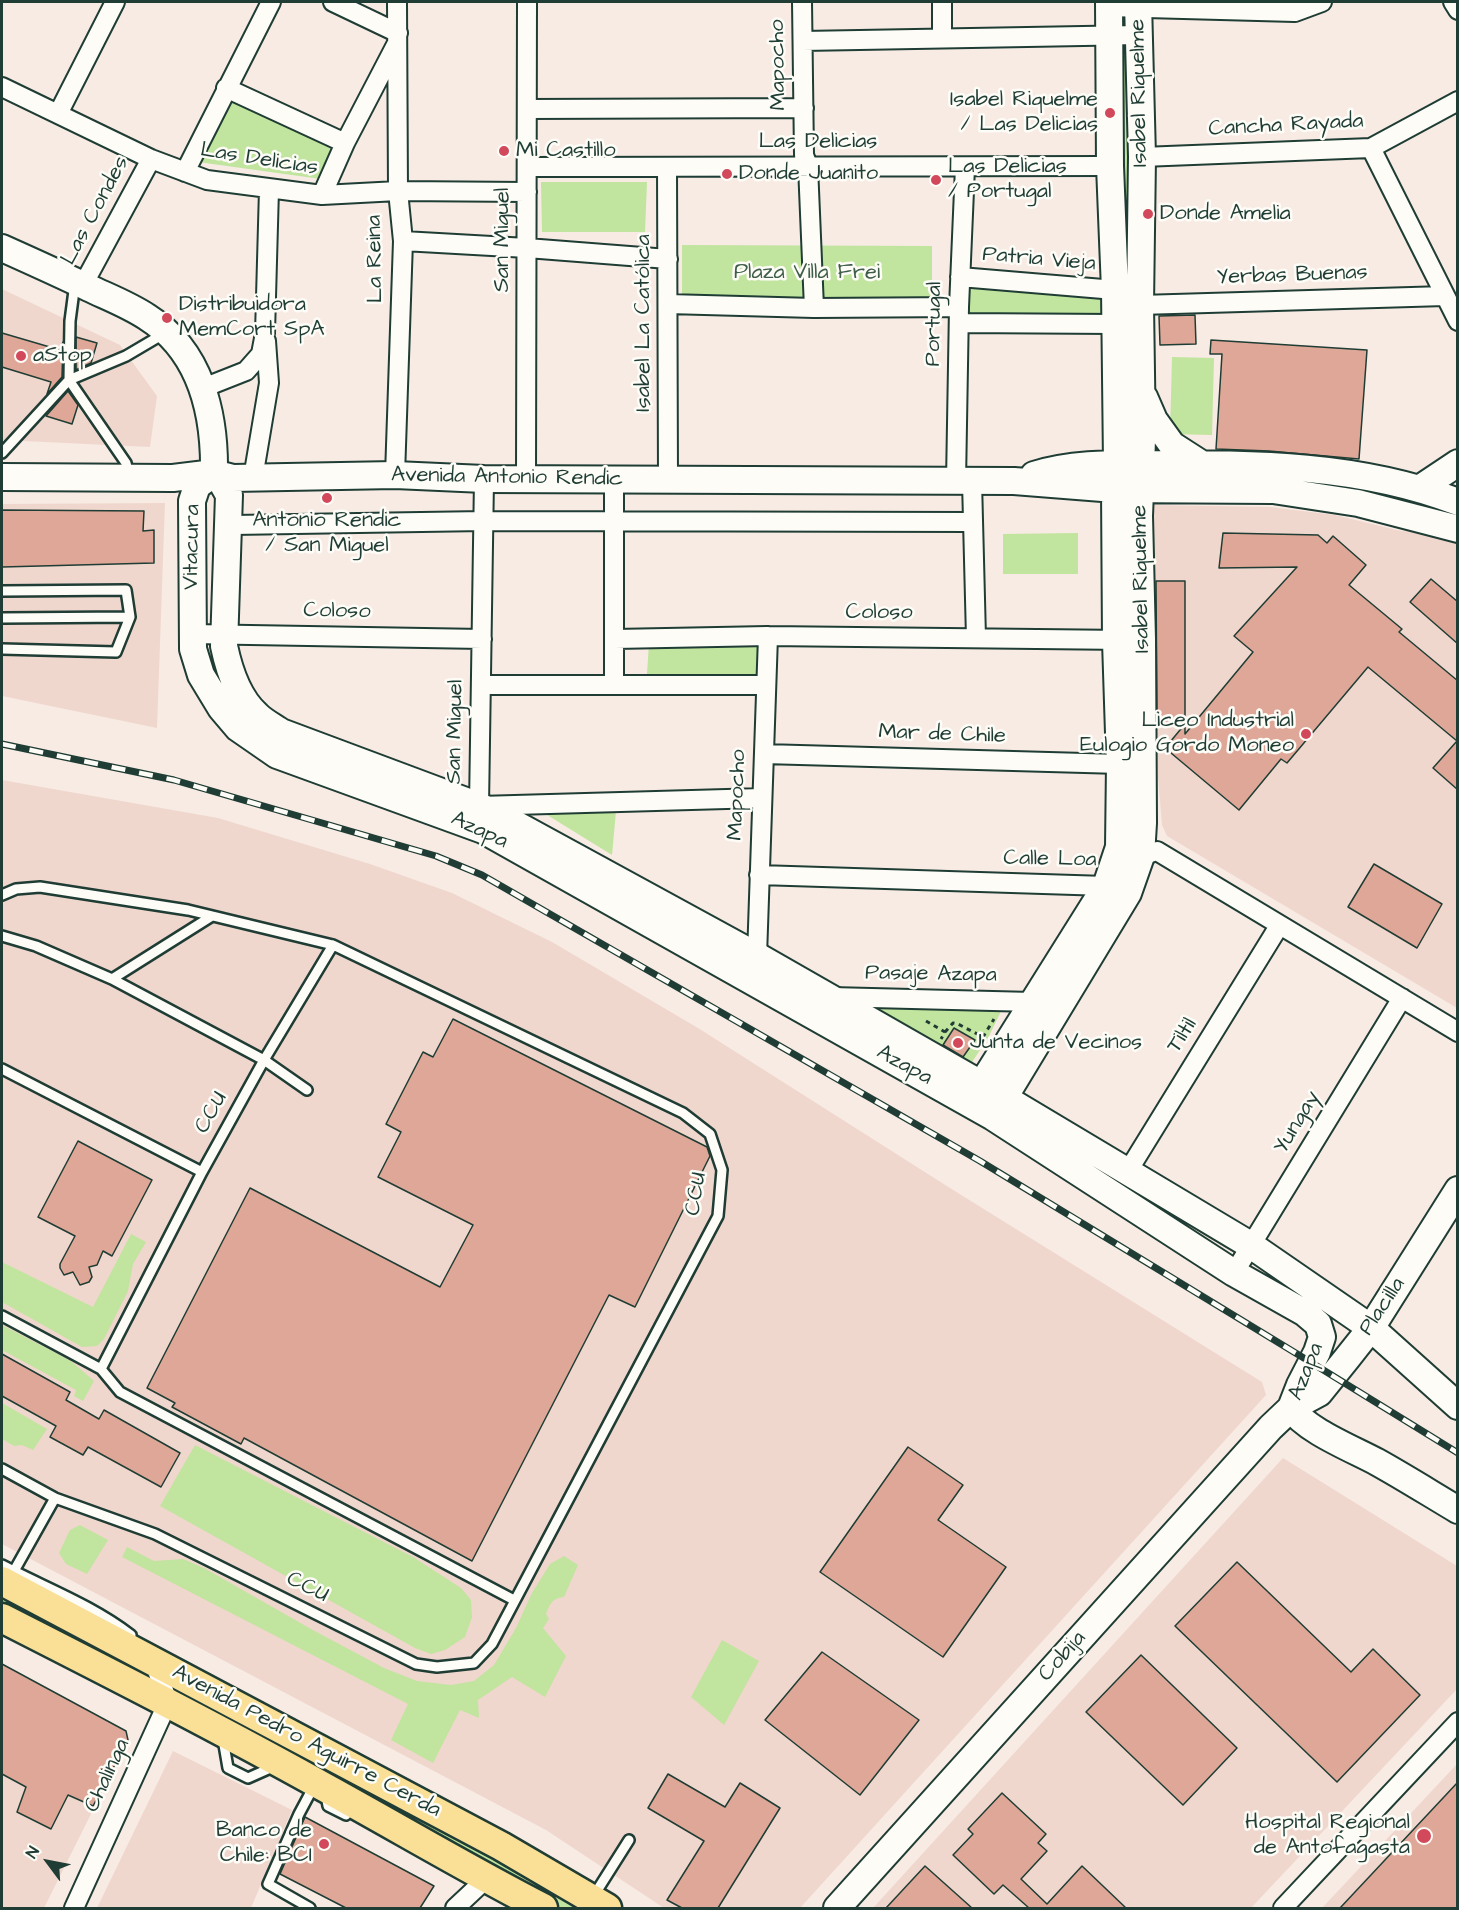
<!DOCTYPE html>
<html>
<head>
<meta charset="utf-8">
<style>
  body { margin:0 }
  #map { position:relative; width:1459px; height:1910px; overflow:hidden; background:#f7ebe4; font-family:"Architects Daughter",sans-serif }
  canvas { display:block }
  .frame { position:absolute; inset:0; border:3px solid #1f3d34; pointer-events:none }
  .north { position:absolute; left:18px; top:1832px; width:60px; height:60px; -webkit-text-stroke:4px #fdfcf7; paint-order:stroke; rotate:302deg; font-size:16px; font-weight:700; line-height:24px; text-align:center; color:#1f3d34 }
  .north::after { content:''; display:block; margin:auto; width:21px; height:27px; background:#1f3d34; clip-path:polygon(50% 0,100% 100%,50% 72%,0 100%) }
</style>
</head>
<body>
<div id="map">
<canvas width="1459" height="1910"></canvas>
<div class="frame"></div>
<div class="north">N</div>
</div>
<script>
const context = document.querySelector('canvas').getContext('2d');
context.lineJoin = 'round';
function fill(path, color) { context.fillStyle = color; context.fill(path, 'evenodd'); }
function stroke(path, color, width, dash) { context.strokeStyle = color; context.lineWidth = width; context.lineCap = dash ? 'butt' : 'round'; context.setLineDash(dash || []); context.stroke(path); }
function label(font, color, halo, rows, align = 'center') {
  context.font = font + ' "Architects Daughter",sans-serif'; context.lineWidth = 5; context.setLineDash([]); context.textBaseline = 'middle'; context.strokeStyle = halo; context.fillStyle = color; for (const [text, x, y, turn = 0] of rows) {
    context.save(); context.translate(x, y); context.rotate((+turn || 0) * Math.PI / 180); context.textAlign = isNaN(turn) ? turn : align; if (halo) context.strokeText(text, 0, 0); context.fillText(text, 0, 0); context.restore();
  }
}
const built = new Path2D(`
  M2 289 120 345 157 396 150 447 2 440Z
  M165 503 157 728 2 696V504Z
  M1150 505 1270 507 1335 515 1401 531 1457 533V1008L1167 836 1162 825 1147 644Z
  M2 780 218 818 370 864 452 893 552 942 698 1028 950 1188 1262 1382 1266 1395 800 1908H664L546 1830 2 1544Z
  M1283 1458 1457 1566V1689L1251 1908H873Z
  M2 1664 126 1731 128 1740 44 1908H2Z
  M173 1751 292 1810 251 1908H97Z
  M1457 1764V1908H1322Z`);
const green = new Path2D(`
  M1119 56H1128V328Z
  M231 95 335 148 321 179 198 162Z
  M541 182H647L645 232H542Z
  M682 245 932 246V300L682 299Z
  M967 288 1102 293 1101 316 966 320Z
  M1172 357 1214 358 1212 435 1170 434Z
  M1078 533V574H1003V534Z
  M758 642 760 678 647 674 649 643Z
  M616 811 612 855 544 813Z
  M1005 1003 988 1038 966 1071 857 1005Z
  M131 1234 146 1242 133 1264 128 1291 104 1339 97 1346 82 1347 2 1302V1262L93 1307Z
  M2 1325 71 1361 94 1381 83 1401 74 1396 76 1390 2 1350Z
  M2 1403 47 1429 33 1450 22 1445 14 1446 2 1439Z
  M195 1445 413 1557 461 1588 471 1600 472 1617 465 1637 445 1650 431 1654 415 1648 160 1506Z
  M80 1525 108 1540 87 1574 66 1564 59 1553 70 1530Z
  M127 1547 154 1561 183 1559 204 1568 311 1629 384 1668 417 1681 451 1685 474 1681 494 1665 516 1628 532 1593 550 1564 564 1556 578 1565 564 1597C553 1598 550 1603 546 1614L549 1619 543 1628 566 1656 545 1697 512 1677 478 1700 479 1718 460 1710 433 1763 391 1740 408 1704 122 1557Z
  M2 1596 526 1875 583 1908H557L2 1610Z
  M722 1640 759 1661 724 1725 691 1697Z`);
const building = new Path2D(`
  M1195 315 1196 344 1160 345 1159 316Z
  M2 333 60 350 63 342 62 377 47 394 51 382 2 367Z
  M76 337 97 343 91 363 76 370Z
  M1211 340 1367 350 1359 459 1269 451 1216 449 1222 354H1210Z
  M68 391 78 405 72 424 46 416Z
  M2 510 144 511 143 531 154 530V563L2 567Z
  M1223 533 1318 535 1327 543 1333 536 1366 565 1349 585 1402 629 1399 632 1458 681V790L1433 768 1457 741 1368 667 1287 763 1281 759 1239 810 1165 748 1185 724V734L1253 652 1234 636 1297 567 1219 568Z
  M1431 579 1458 602V644L1410 602Z
  M1156 581H1185V724H1157Z
  M1374 864 1442 904 1417 948 1348 907Z
  M453 1019 707 1147 710 1156 635 1307 609 1295 472 1561 244 1438 241 1444 172 1407 175 1403 147 1388 250 1188 440 1287 473 1225 378 1177 401 1132 386 1124 423 1052 433 1057Z
  M954 1028 975 1040 963 1057 943 1045Z
  M78 1141 152 1180 112 1256 103 1251 97 1265 89 1267 92 1277 89 1282 80 1285 73 1272 64 1275 60 1268V1264L75 1236 38 1217Z
  M2 1354 70 1392 66 1400 99 1419 104 1410 180 1453 161 1487 88 1447 83 1455 50 1437 56 1426 2 1396Z
  M908 1447 963 1485 938 1520 1006 1567 943 1657 820 1572Z
  M1237 1562 1351 1672 1373 1649 1420 1695 1337 1782 1175 1626Z
  M822 1652 919 1720 860 1795 765 1720Z
  M1141 1655 1237 1748 1183 1805 1086 1712Z
  M2 1664 126 1731 128 1740 93 1806 68 1795 51 1829 17 1812 26 1787 2 1774Z
  M668 1774 725 1807 740 1783 780 1808 718 1908H682L667 1900 704 1841 648 1808Z
  M1458 1782V1908H1340Z
  M1002 1793 1046 1834 1038 1843 1047 1851 1021 1879 1047 1904 1082 1866 1126 1908H1029L1003 1885 994 1894 953 1855 973 1834 968 1829Z
  M305 1817 434 1886 420 1908H346L280 1874Z
  M925 1866 972 1908H886Z`);
const path = new Path2D(`
  M926 1021 945 1032 941 1039
  M945 1032 953 1023 958 1024 983 1037 994 1019`);
const lane = new Path2D(`
  M75 283 70 321 69 380 126 463 129 475
  M2 453 69 380 126 356 165 333
  M2 591 126 590 130 617
  M2 618 130 617 116 652 2 649
  M2 895 16 889 40 887 188 910 333 945 683 1113 710 1134 722 1170 718 1216 492 1644 474 1663 437 1667 416 1664 155 1534 55 1498 2 1469
  M2 936 36 946 112 979 264 1060 307 1090
  M112 979 212 916
  M2 1069 202 1172
  M2 1316 101 1369 120 1392 514 1600
  M101 1369 202 1172 264 1060 333 945
  M2 1565C46 1588 92 1605 131 1635
  M14 1571 55 1498
  M223 1739 228 1768 248 1778 275 1766
  M326 1795 328 1806 346 1815
  M593 1897 629 1840
  M310 1908 268 1884 299 1814 315 1784`);
const street = new Path2D(`
  M333 2 398 33
  M802 2 804 155 808 166 814 308
  M1453 2 1458 10
  M1109 7 1295 12 1322 2
  M942 38V2
  M803 41 1139 35
  M2 87 151 159 207 180 322 195 398 191 527 192
  M226 88 345 143
  M527 109 804 108
  M58 114 115 2
  M1371 148 1458 321
  M1142 157 1371 148 1458 101
  M527 167 1110 166
  M667 167 668 480
  M185 172 271 2
  M322 195 345 143 396 45
  M403 241 527 248 668 259
  M960 277 1115 290
  M83 285 151 159
  M668 304 814 308 959 307
  M1140 305 1445 296
  M959 323 1115 324
  M203 388 246 371 261 354 265 333 269 189
  M395 475 403 241 398 191 397 2
  M253 478 269 383 266 341
  M484 479 479 806 762 798
  M526 479 527 2
  M614 480V685
  M972 481 976 638
  M956 482 959 307 965 167
  M228 527 233 525 484 521 973 522
  M192 634 482 639
  M615 639 768 636 1126 640
  M481 685H766
  M764 754 1120 764
  M759 875 1106 886 1141 856 1157 851 1458 1032
  M757 956 768 636
  M831 997 1033 1002
  M1128 1171 1279 926
  M1234 1273 1402 998
  M74 1908 168 1702 154 1662
  M455 1908 486 1879
  M1283 1908 1458 1722`);
const secondary = new Path2D(`
  M2 248C31 261 60 274 89 288 108 297 129 305 147 317 201 351 215 414 214 473
  M1144 397 1154 420 1172 445 1200 463
  M214 473 221 481 229 495 224 646C229 670 238 698 257 715 264 722 274 727 281 732L479 806 506 819 757 956 981 1084 1252 1246 1371 1328 1458 1406
  M214 473 197 486 192 501 193 649 201 675 221 708 238 728 277 755 483 830 993 1117 1234 1273 1305 1313 1318 1324 1322 1337 1317 1352 1300 1385 1291 1408
  M1034 475C1072 463 1113 464 1152 464 1255 464 1360 464 1458 502
  M2 477 173 478 214 473 233 478 395 475 484 479 1014 481 1115 489 1273 490 1358 503 1458 529
  M1419 489 1458 463
  M973 1098 1106 886 1119 847 1120 764 1116 641 1115 489 1117 463 1115 290 1110 166 1109 2
  M996 1111 1128 893 1141 856 1143 823 1142 639 1139 516 1142 440 1140 305 1142 157 1138 2
  M1291 1408C1305 1430 1353 1449 1377 1462 1404 1477 1431 1494 1458 1510
  M837 1908 1271 1427 1291 1408 1319 1393 1348 1357 1371 1328 1458 1190`);
const primary = new Path2D(`
  M2 1581 501 1846 607 1908
  M2 1618C110 1673 218 1728 324 1787 397 1827 469 1870 543 1908`);
const rail = new Path2D(`
  M2 744 174 780 436 856 482 875 980 1161 1312 1363 1458 1453`);
const markers = [
  [1110,113,6,"#d1495b"],
  [504,151,6,"#d1495b"],
  [727,174,6,"#d1495b"],
  [936,180,6,"#d1495b"],
  [1148,214,6,"#d1495b"],
  [167,318,6,"#d1495b"],
  [21,356,6,"#d1495b"],
  [327,498,6,"#d1495b"],
  [1306,734,6,"#d1495b"],
  [958,1043,6,"#d1495b"],
  [1424,1836,8,"#d1495b"],
  [324,1844,6,"#d1495b"]
];
const streetNames = [
  ["Mapocho",779,65,-91],
  ["Isabel Riquelme",1140,93,-91],
  ["Cancha Rayada",1286,126,-3],
  ["Las Delicias",818,142],
  ["Las Delicias",259,160,9],
  ["Las Condes",96,211,-62],
  ["San Miguel",503,240,-90],
  ["La Reina",376,259,-91],
  ["Patria Vieja",1039,260,5],
  ["Yerbas Buenas",1292,276,-2],
  ["Isabel La Católica",644,323,-90],
  ["Portugal",935,324,-89],
  ["Avenida Antonio Rendic",507,478,1],
  ["Vitacura",193,547,-89],
  ["Isabel Riquelme",1142,579,-91],
  ["Coloso",337,612,1],
  ["Coloso",879,613],
  ["San Miguel",456,732,-89],
  ["Mar de Chile",942,735,2],
  ["Mapocho",738,795,-88],
  ["Azapa",479,831,25],
  ["Calle Loa",1050,860,1],
  ["Pasaje Azapa",931,975,1],
  ["Tiltil",1183,1036,-58],
  ["Azapa",904,1066,29],
  ["CCU",212,1113,-61],
  ["Yungay",1298,1123,-59],
  ["CCU",697,1194,-81],
  ["Placilla",1383,1307,-56],
  ["Azapa",1307,1372,-68],
  ["CCU",307,1588,26],
  ["Cobija",1063,1657,-48],
  ["Avenida Pedro Aguirre Cerda",306,1742,28],
  ["Chalinga",108,1776,-65]
];
const poiNames = [
  ["Isabel Riquelme",1098,100,"right"],
  ["/ Las Delicias",1098,125,"right"],
  ["Mi Castillo",516,151],
  ["Las Delicias",948,167],
  ["/ Portugal",948,192],
  ["Donde Juanito",739,174],
  ["Donde Amelia",1160,214],
  ["Distribuidora",179,305],
  ["MemCort SpA",179,330],
  ["aStop",33,356],
  ["Antonio Rendic",327,521,"center"],
  ["/ San Miguel",327,546,"center"],
  ["Liceo Industrial",1294,721,"right"],
  ["Eulogio Gordo Moneo",1294,746,"right"],
  ["Junta de Vecinos",970,1043],
  ["Hospital Regional",1410,1823,"right"],
  ["de Antofagasta",1410,1848,"right"],
  ["Banco de",312,1831,"right"],
  ["Chile: BCI",312,1856,"right"]
];
const parkNames = [
  ["Plaza Villa Frei",807,273]
];
fill(built, '#f0d7cd');
fill(green, '#c1e49e');
fill(building, '#dfa797');
stroke(building, '#1f3d34', 1.5);
stroke(lane, '#1f3d34', 14);
stroke(street, '#1f3d34', 22);
stroke(secondary, '#1f3d34', 30);
stroke(primary, '#1f3d34', 33);
stroke(path, '#1f3d34', 3, [4.5, 4.5]);
stroke(lane, '#fdfcf7', 9);
stroke(street, '#fdfcf7', 18);
stroke(secondary, '#fdfcf7', 26);
stroke(primary, '#fadf96', 28);
stroke(rail, '#1f3d34', 7);
stroke(rail, '#fdfcf7', 4.5, [14]);
for (const [x, y, r, color] of markers) { const dot = new Path2D(); dot.arc(x, y, r, 0, 2 * Math.PI); context.fillStyle = color; context.fill(dot); stroke(dot, '#fdfcf7', 2); }
label('22px', '#1f3d34', '#fdfcf7', streetNames);
label('22px', '#1f3d34', '#fdfcf7', poiNames, 'left');
label('22px', '#3f5e49', '#fdfcf7', parkNames);
</script>
</body>
</html>
